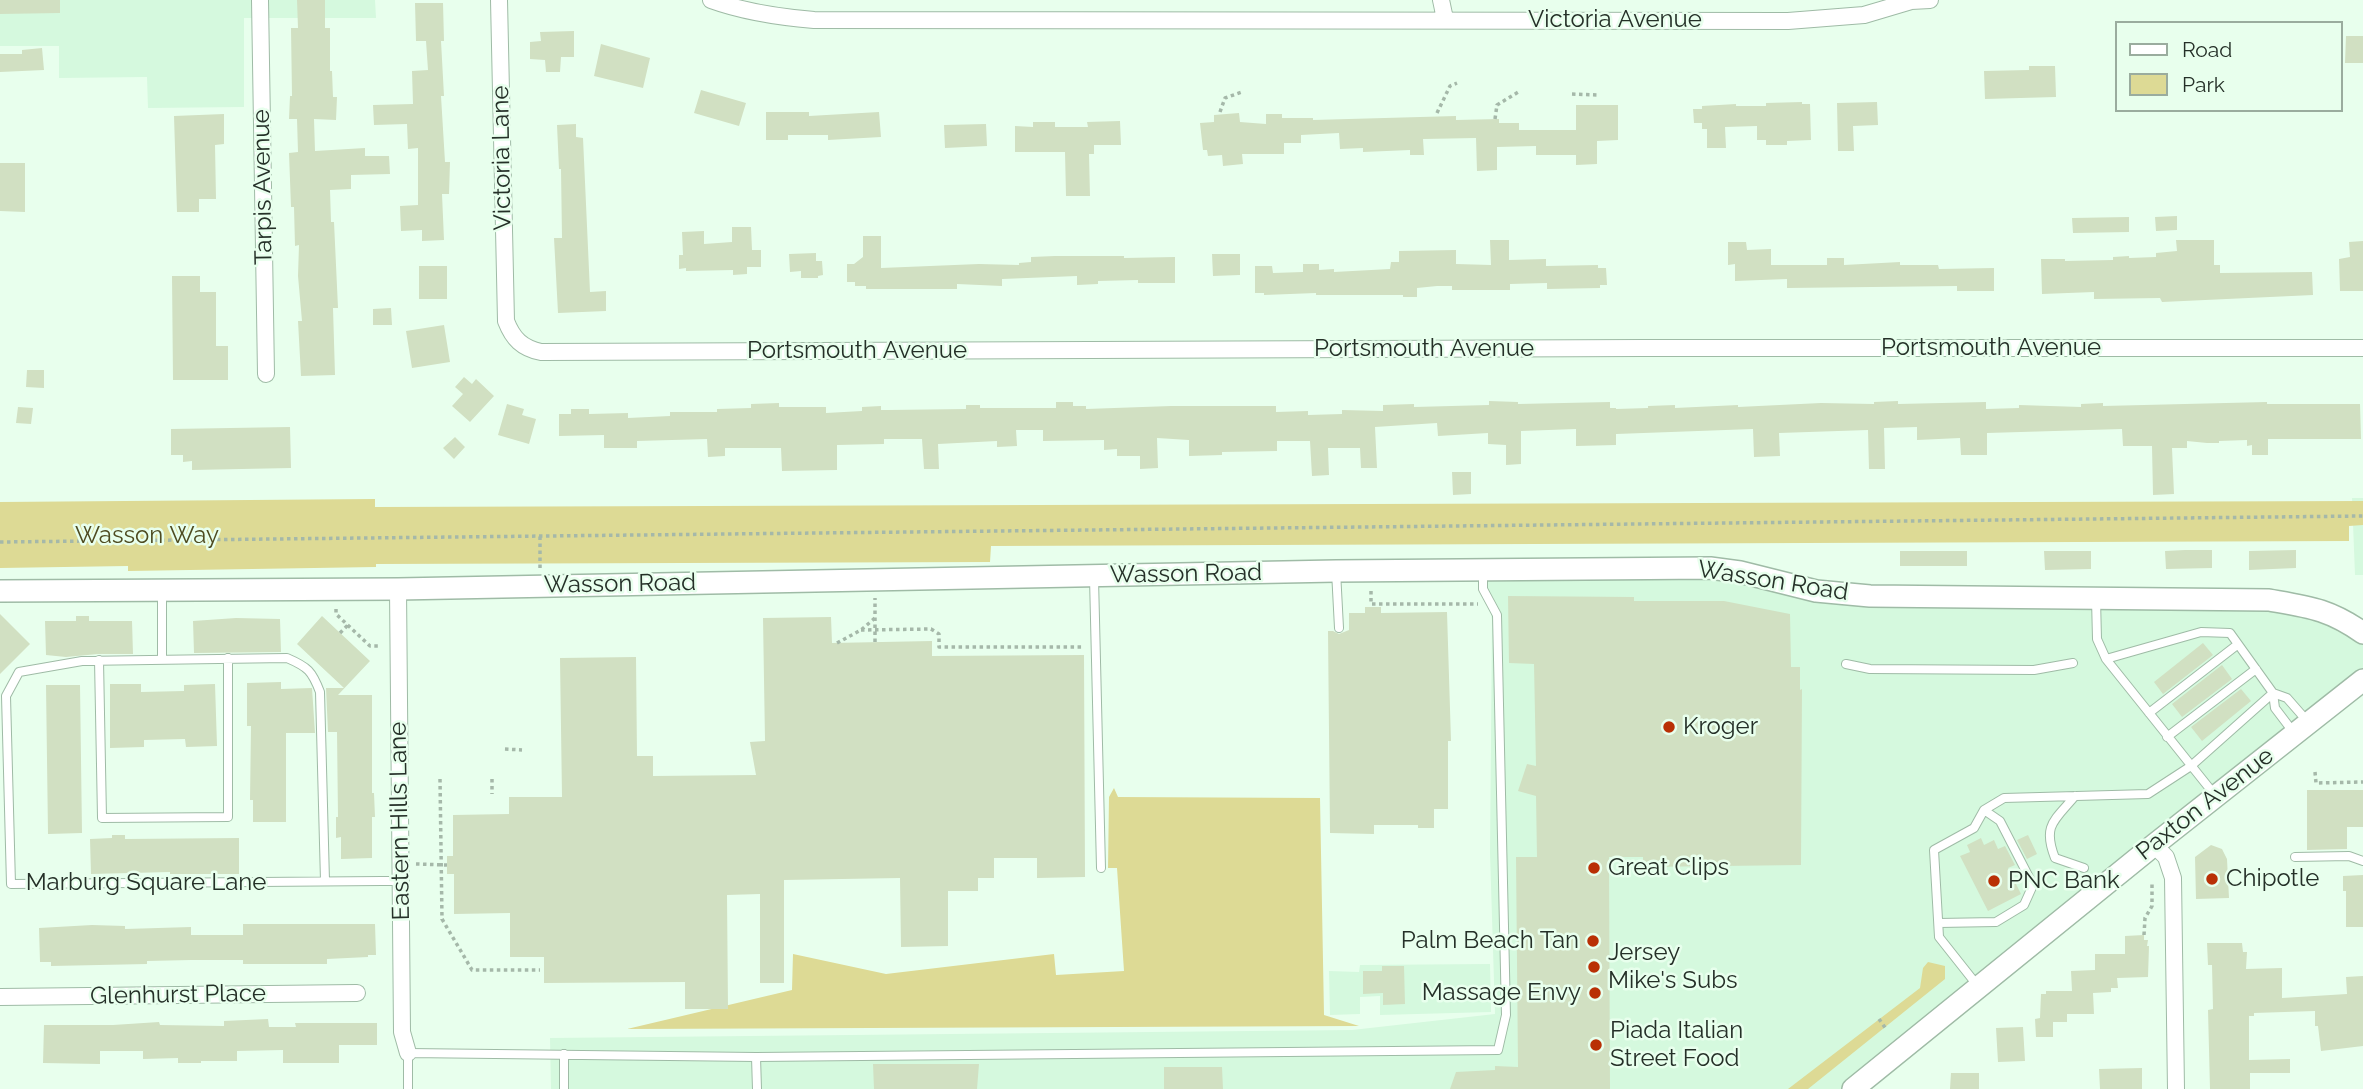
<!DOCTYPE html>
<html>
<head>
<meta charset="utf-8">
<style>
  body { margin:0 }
  #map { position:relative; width:2363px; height:1089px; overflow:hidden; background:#e8ffed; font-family:Raleway,sans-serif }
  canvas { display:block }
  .legend { position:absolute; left:2115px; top:21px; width:228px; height:91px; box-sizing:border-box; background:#e8ffed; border:2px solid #9aac9e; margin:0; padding:9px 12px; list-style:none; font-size:21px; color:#253028 }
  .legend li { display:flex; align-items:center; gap:14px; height:35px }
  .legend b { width:35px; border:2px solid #9aac9e }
</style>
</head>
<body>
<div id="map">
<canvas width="2363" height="1089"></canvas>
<ul class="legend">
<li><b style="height:9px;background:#fff"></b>Road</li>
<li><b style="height:19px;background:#ddda95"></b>Park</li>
</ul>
</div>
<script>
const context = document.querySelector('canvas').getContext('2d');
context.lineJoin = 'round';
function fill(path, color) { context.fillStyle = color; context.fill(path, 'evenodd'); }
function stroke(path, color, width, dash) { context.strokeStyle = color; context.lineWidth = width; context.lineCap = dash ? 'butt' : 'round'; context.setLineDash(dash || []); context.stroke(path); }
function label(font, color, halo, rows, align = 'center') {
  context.font = font + ' Raleway,sans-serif'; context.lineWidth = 5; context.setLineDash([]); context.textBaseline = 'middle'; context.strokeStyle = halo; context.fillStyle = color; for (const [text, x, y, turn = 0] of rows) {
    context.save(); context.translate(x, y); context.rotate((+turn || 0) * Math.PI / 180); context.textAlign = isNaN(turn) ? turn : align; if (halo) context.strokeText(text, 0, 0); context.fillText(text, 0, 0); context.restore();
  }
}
const built = new Path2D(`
  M0 0H375L376 18H244V107L148 108 147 77 59 78V46H0Z
  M2352 498H2363V575H2355Z
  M1646 567 1816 591 2269 600 2363 633V680L1853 1089H551L550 1038 1352 1030 1495 1014 1490 853 1492 620 1483 570Z
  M1490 964 1491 1012 1380 1015V996L1360 997V1014L1330 1015 1329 971 1359 972 1360 965Z`);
const green = new Path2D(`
  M375 499V507L2363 501V525L2349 526V541L991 546 990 562 376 564V567L128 571V566L0 568V502Z
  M1114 788 1118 797 1320 798 1324 1015 1359 1026 627 1029 792 990 793 954 886 974 1054 954 1056 975 1124 971 1117 868H1108L1109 797Z
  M1928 962 1945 966V979L1808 1089H1788L1920 988 1923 968Z`);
const building = new Path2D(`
  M0 0H60V13L0 14Z
  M297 0H325V28H330V71H332L333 97H337L336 120 314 119 315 151 365 148V156H389L390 174 351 175V189L330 190 331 222H334L338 308H333L335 375 301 376 298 321H302L298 276 299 245 295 246 294 207H291L289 153 298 152 297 119H289L290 96H292L291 28H298Z
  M415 3H443L444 41H441L444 96H441L445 162H450L449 194H442L444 240 422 241V230L401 231 400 206 418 205V148L408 149 407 124 374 125 373 105 413 104 412 71 428 70 426 41H416Z
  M574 31V57H561L560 72H546L545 60 530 59V42L541 41 540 32Z
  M2346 36H2363V63H2345Z
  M601 44 650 58 643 88 594 76Z
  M42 48 44 70 0 72V54H22V50Z
  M2029 66H2055L2056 97 1985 99 1984 71 2029 70Z
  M701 90 746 103 739 126 694 113Z
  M1802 102V104H1810L1811 140 1787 141V145H1766V140H1757V126L1725 127 1726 148H1707V129H1702V123H1694L1693 109H1702V106L1736 104V106H1766V103Z
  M1877 102 1878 125 1853 126 1854 151H1838L1837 103Z
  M1576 105H1618V140L1597 141V164L1576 165V155H1536V146L1497 147V170L1477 171 1476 138 1423 139 1424 155H1410V150L1363 152V148L1340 149 1339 133 1301 135V143H1284V154H1242L1243 164 1223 166 1222 155 1208 156 1207 150H1203L1200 123 1214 122V115L1239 113 1240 122 1266 124V114H1282V118H1313V120L1456 116V120L1499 119V123H1519V130H1576Z
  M766 112H809V116L879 112 881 137 828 140V135H788V140H766Z
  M224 114V144L215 145 216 199H199V212H177L174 116Z
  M1120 121 1121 145H1094V154H1089L1090 196H1066L1065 152H1015V126L1033 127V122H1055V127H1088L1087 122Z
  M576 124V137L583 138 590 292 606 291V311L558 313 554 238H562L561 169H559L557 125Z
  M986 124 987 146 945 148 944 125Z
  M0 163H25V212L0 211Z
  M2177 216V230L2156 231 2155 217Z
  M2129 217V232L2073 233 2072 218Z
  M732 227H751L752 250H761V267H747V274L733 275V270L686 271V268L679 269V255H683L682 232 704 231V244L732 242Z
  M863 236H881V268L979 264 1019 265V263L1031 262V257L1055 256H1124V258L1175 257V283H1138V280L1098 281V284L1077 285V276L1002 279V286L957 284V289H866V286H855V282H847V264H854L863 257Z
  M1490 240H1509V260L1546 259V266L1598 265V268H1606L1607 285H1600V288L1547 289V283L1510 284V290H1452V286H1437L1417 288V297H1403V295H1316V293L1264 295V293H1255V266H1272L1273 273 1303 272V264H1319V270L1334 269V272L1390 269 1391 262H1399V251L1456 250V264L1491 265Z
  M2176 240H2214V265H2220V273L2312 272 2313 295 2162 302 2160 298 2094 299V292L2042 294 2041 259H2065V261L2113 260V257L2129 256V258L2156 257V253L2177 251Z
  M2363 241V291H2340L2339 259 2350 257 2349 242Z
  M1728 242H1746L1747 250 1771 249V265H1827V258H1844V265L1900 262V265H1938L1939 269 1994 268V291H1957V286L1787 288V279L1735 281V264L1728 265Z
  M816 253V261H822L823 275 818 276V278H801V271L790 272 789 254Z
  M1212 254H1240V275L1213 276Z
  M419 266H447V299H419Z
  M172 276H200V292H216V346H228V380H173Z
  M391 308 392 325H373V309Z
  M444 325 450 362 412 368 406 331Z
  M27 370H44V388L26 387Z
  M464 377 472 384 476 379 494 396 470 422 452 406 463 394 455 387Z
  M1489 401 1518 402V404L1610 402V408H1616V409L1648 408V406L1675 405V408L1738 405V407L1821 403 1874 404V402L1898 401V404L1986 402V409L2019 408V405L2081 407V404L2103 403V406L2267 402V404H2360L2361 439H2268V455H2252V445L2247 446V440L2219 441V443H2207L2187 441V448H2172L2174 494 2153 495 2152 446H2123L2122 429 1987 433V455H1961L1960 438 1917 440V427L1884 428 1885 469H1869L1868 430 1779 433 1780 456 1754 457 1753 429 1616 434V445L1576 446V429L1521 431V464L1506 465V445L1488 444V433L1438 436 1437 423 1375 427 1377 468H1361L1360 448H1328L1329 475 1312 476 1310 441H1277V451L1222 452V455L1189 456V440L1157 438 1158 468 1140 469V456H1117V449L1104 450V440L1043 441V430H1016L1017 446 997 447V441L938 444 939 469H924L922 439H884V444L837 445V470L782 471 781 448H725V456L708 457 707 439 637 441V448H604V435L559 436V414H571V409H589V414L628 413V418L670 416V412H717V409L751 408V404L779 403V407H826V413L862 411V407L881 406V410H888L966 409V405H980V408H1056V402H1073V406H1086V409L1171 406H1276V412L1308 411V415L1342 414V410L1383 411V405L1414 404V407L1489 405Z
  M507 404 524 409 522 415 536 419 529 444 498 435Z
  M18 407 33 408 31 424 16 423Z
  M290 427 291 468 192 470V461L183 462V455H171V429Z
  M455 437 465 447 454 459 443 448Z
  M1452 472H1471V494L1453 495Z
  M2185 550H2212V568L2166 569 2165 551Z
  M2296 550V568L2249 570V551Z
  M1900 551H1967V566H1900Z
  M2044 551H2091V569L2045 570Z
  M1508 596 1634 597V601H1724L1790 614 1791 667H1800V690L1802 689 1801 865 1643 867V857H1609L1610 1089H1450L1456 1072 1495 1070V1066L1518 1067 1516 857H1537L1536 796 1518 791 1527 764 1536 766 1534 664 1509 663Z
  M1365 607H1381V613L1447 612 1451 741H1448V809H1434V828H1418V825H1374V834L1330 833 1328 631H1333L1339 634 1349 630V613H1365Z
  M0 614 30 644 0 674Z
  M76 616H89V621H132L133 654H98L66 657 46 655 45 621H76Z
  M322 616 370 661 338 695H372V793H374L375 817H372V858L341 859V837L336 838V817H338L337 732H328L326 688H344L297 644Z
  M831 617 832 643 932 641V656L1084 655 1085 877 1037 878V858H994V878H978V891H948V946L901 947 900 878 784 880V983H760V894L727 895 728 1009H685V982L544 983V957H510V913L454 914V874H447V856H453V815L509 814V797H562L560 658 636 657 637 756H653V776L756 775 750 742 765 741 763 618Z
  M236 618 280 619 281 652 194 653 193 621Z
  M2203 643 2213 655 2163 694 2154 682Z
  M2222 665 2232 679 2182 717 2172 704Z
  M281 682V689L312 688 315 733H286V822H253V800H250L251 726H247V683Z
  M110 684H141V692L184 691V685L215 684 217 746 186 747 185 739 144 740V747L110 748Z
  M46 685H80L82 833 48 834Z
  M2241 689 2251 701 2202 741 2191 727Z
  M2307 790H2363V827H2347V849L2307 850Z
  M112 835H125V839L239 838V874H170V872L91 874 90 839 112 838Z
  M2028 835 2037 854 2027 859 2017 840Z
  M1981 838 1984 845 1994 840 1998 849 2005 846 2015 865 2008 868 2021 894 1988 911 1960 856 1970 852 1967 845Z
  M2211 845 2222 849 2227 859 2229 898 2196 899 2195 857Z
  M2363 875V927H2346V891H2343V876Z
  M243 924H375L376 955H368V957L327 959V964H243V960H191L147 961V964L51 966V962H40L39 928 92 925 125 926V929L191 927V935H243Z
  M2144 935V940H2148L2147 946H2149L2148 977 2117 978 2118 988H2111V992L2093 993 2094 1014H2067V1022H2053V1037H2036L2035 1019 2040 1018 2041 994H2046V991H2072L2071 971 2095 970V954H2125V936Z
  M2207 943H2242L2243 952H2247L2246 969 2282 968V998L2347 994 2346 977 2363 976V1046L2321 1051 2318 1026H2315V1011L2254 1013V1016H2249V1060L2290 1059V1073H2250V1089H2210L2208 1010 2213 1009 2212 965H2208Z
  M1382 966H1404L1405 1004 1383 1005V993L1363 994V971H1382Z
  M268 1019 269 1027H296L295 1023H377V1045H339V1063H283V1050L237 1051V1061H201V1063H178V1058L143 1059V1051H100V1064L43 1063 44 1025H113L159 1022 160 1025 224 1026V1021Z
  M2023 1027 2025 1061 1998 1062 1996 1028Z
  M873 1064H979L977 1089H874Z
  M1164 1067H1222L1223 1089H1164Z
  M2142 1068V1089H2100L2099 1069Z
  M1951 1073H1979V1089H1950Z`);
const path = new Path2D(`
  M1572 94 1597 95
  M1220 112 1225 98 1242 92
  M1437 113 1450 86 1457 83
  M1495 119 1497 105 1520 91
  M0 542 2363 516
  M540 568V535
  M1371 591V604H1478
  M336 609V614L370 646H380
  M861 630 931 629 939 634V647H1083
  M340 633 348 625
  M875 642V598
  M837 643 861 630 875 618
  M505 749 522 750
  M2315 772 2316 783 2363 782
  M440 779 442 919 472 970H540
  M492 779V794
  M416 864 447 865
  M2144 935 2145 918 2152 906V884
  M1879 1019 1886 1029`);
const lane = new Path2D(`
  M1336 571 1339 628
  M1094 578 1101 868
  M2096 599 2097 639 2106 659 2214 794
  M162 659V592
  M2106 659 2201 632 2230 633 2273 693 2275 708 2294 733
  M99 660 102 818 228 817V658
  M1846 664 1870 669 2034 670 2073 663
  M2273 693 2287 698 2308 722
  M2149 713 2237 645
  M2167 737 2256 669
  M2075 796C2055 820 2042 825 2055 858L2084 868
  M2295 857 2349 856 2363 861
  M325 881 320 692C312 671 308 667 287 658L82 661 19 672 6 696 11 884 382 881H399
  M1939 923 1996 922 2024 905 2033 885 2000 821 1984 810
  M1977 985 1939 937 1934 850 1974 828 1984 810 2004 798 2148 794 2191 766 2273 693
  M564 1054V1089
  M756 1057 757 1089
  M408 1089V1053L756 1057 1498 1050 1506 1015 1497 615 1483 589V572`);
const street = new Path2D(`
  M260 0 266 374
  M499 0 506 321C513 339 522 348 541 352L1642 348H2363
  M711 0C744 12 778 17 814 20L1788 21 1864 15 1911 1 1930 0
  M1441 0 1445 19
  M398 589 402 1032 408 1053
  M2154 845 2166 857 2173 878 2176 1089
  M0 997 357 993`);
const secondary = new Path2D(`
  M0 591 398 589 1336 571 1710 568 1740 572 1816 591 1870 596 2269 600C2309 607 2329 609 2363 633
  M1853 1089 2154 845 2363 680`);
const markers = [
  [1669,727,7,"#b93005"],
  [1594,868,7,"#b93005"],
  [2212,879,7,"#b93005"],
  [1994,881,7,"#b93005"],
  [1593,941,7,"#b93005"],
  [1594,967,7,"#b93005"],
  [1595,993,7,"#b93005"],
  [1596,1045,7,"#b93005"]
];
const streetNames = [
  ["Victoria Avenue",1615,20],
  ["Victoria Lane",502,158,-91],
  ["Tarpis Avenue",263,187,-91],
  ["Portsmouth Avenue",1991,348],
  ["Portsmouth Avenue",1424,349],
  ["Portsmouth Avenue",857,351],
  ["Wasson Road",1186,574,-1],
  ["Wasson Road",1773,581,9],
  ["Wasson Road",620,584,-1],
  ["Paxton Avenue",2205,804,-38],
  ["Eastern Hills Lane",400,821,-91],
  ["Marburg Square Lane",146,883],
  ["Glenhurst Place",178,995,-1]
];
const parkNames = [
  ["Wasson Way",147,536]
];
const poiNames = [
  ["Kroger",1683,727],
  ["Great Clips",1608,868],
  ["Chipotle",2226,879],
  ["PNC Bank",2008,881],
  ["Palm Beach Tan",1579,941,"right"],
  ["Jersey",1608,953],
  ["Mike's Subs",1608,981],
  ["Massage Envy",1581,993,"right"],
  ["Piada Italian",1610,1031],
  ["Street Food",1610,1059]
];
fill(built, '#d5f9de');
fill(green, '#ddda95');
fill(building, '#d1e0c2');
stroke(lane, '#9fbba6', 10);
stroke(street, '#9fbba6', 18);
stroke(secondary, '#9fbba6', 24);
stroke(path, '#a5b8a9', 3.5, [3.5, 3.5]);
stroke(lane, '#fff', 8);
stroke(street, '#fff', 16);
stroke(secondary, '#fff', 21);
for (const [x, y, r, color] of markers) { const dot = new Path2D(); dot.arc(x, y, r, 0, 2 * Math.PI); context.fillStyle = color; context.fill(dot); stroke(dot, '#e8ffed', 2.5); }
label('24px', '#253028', '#e8ffed', streetNames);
label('24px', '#4e4b20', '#e8ffed', parkNames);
label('24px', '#253028', '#e8ffed', poiNames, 'left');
</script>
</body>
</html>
